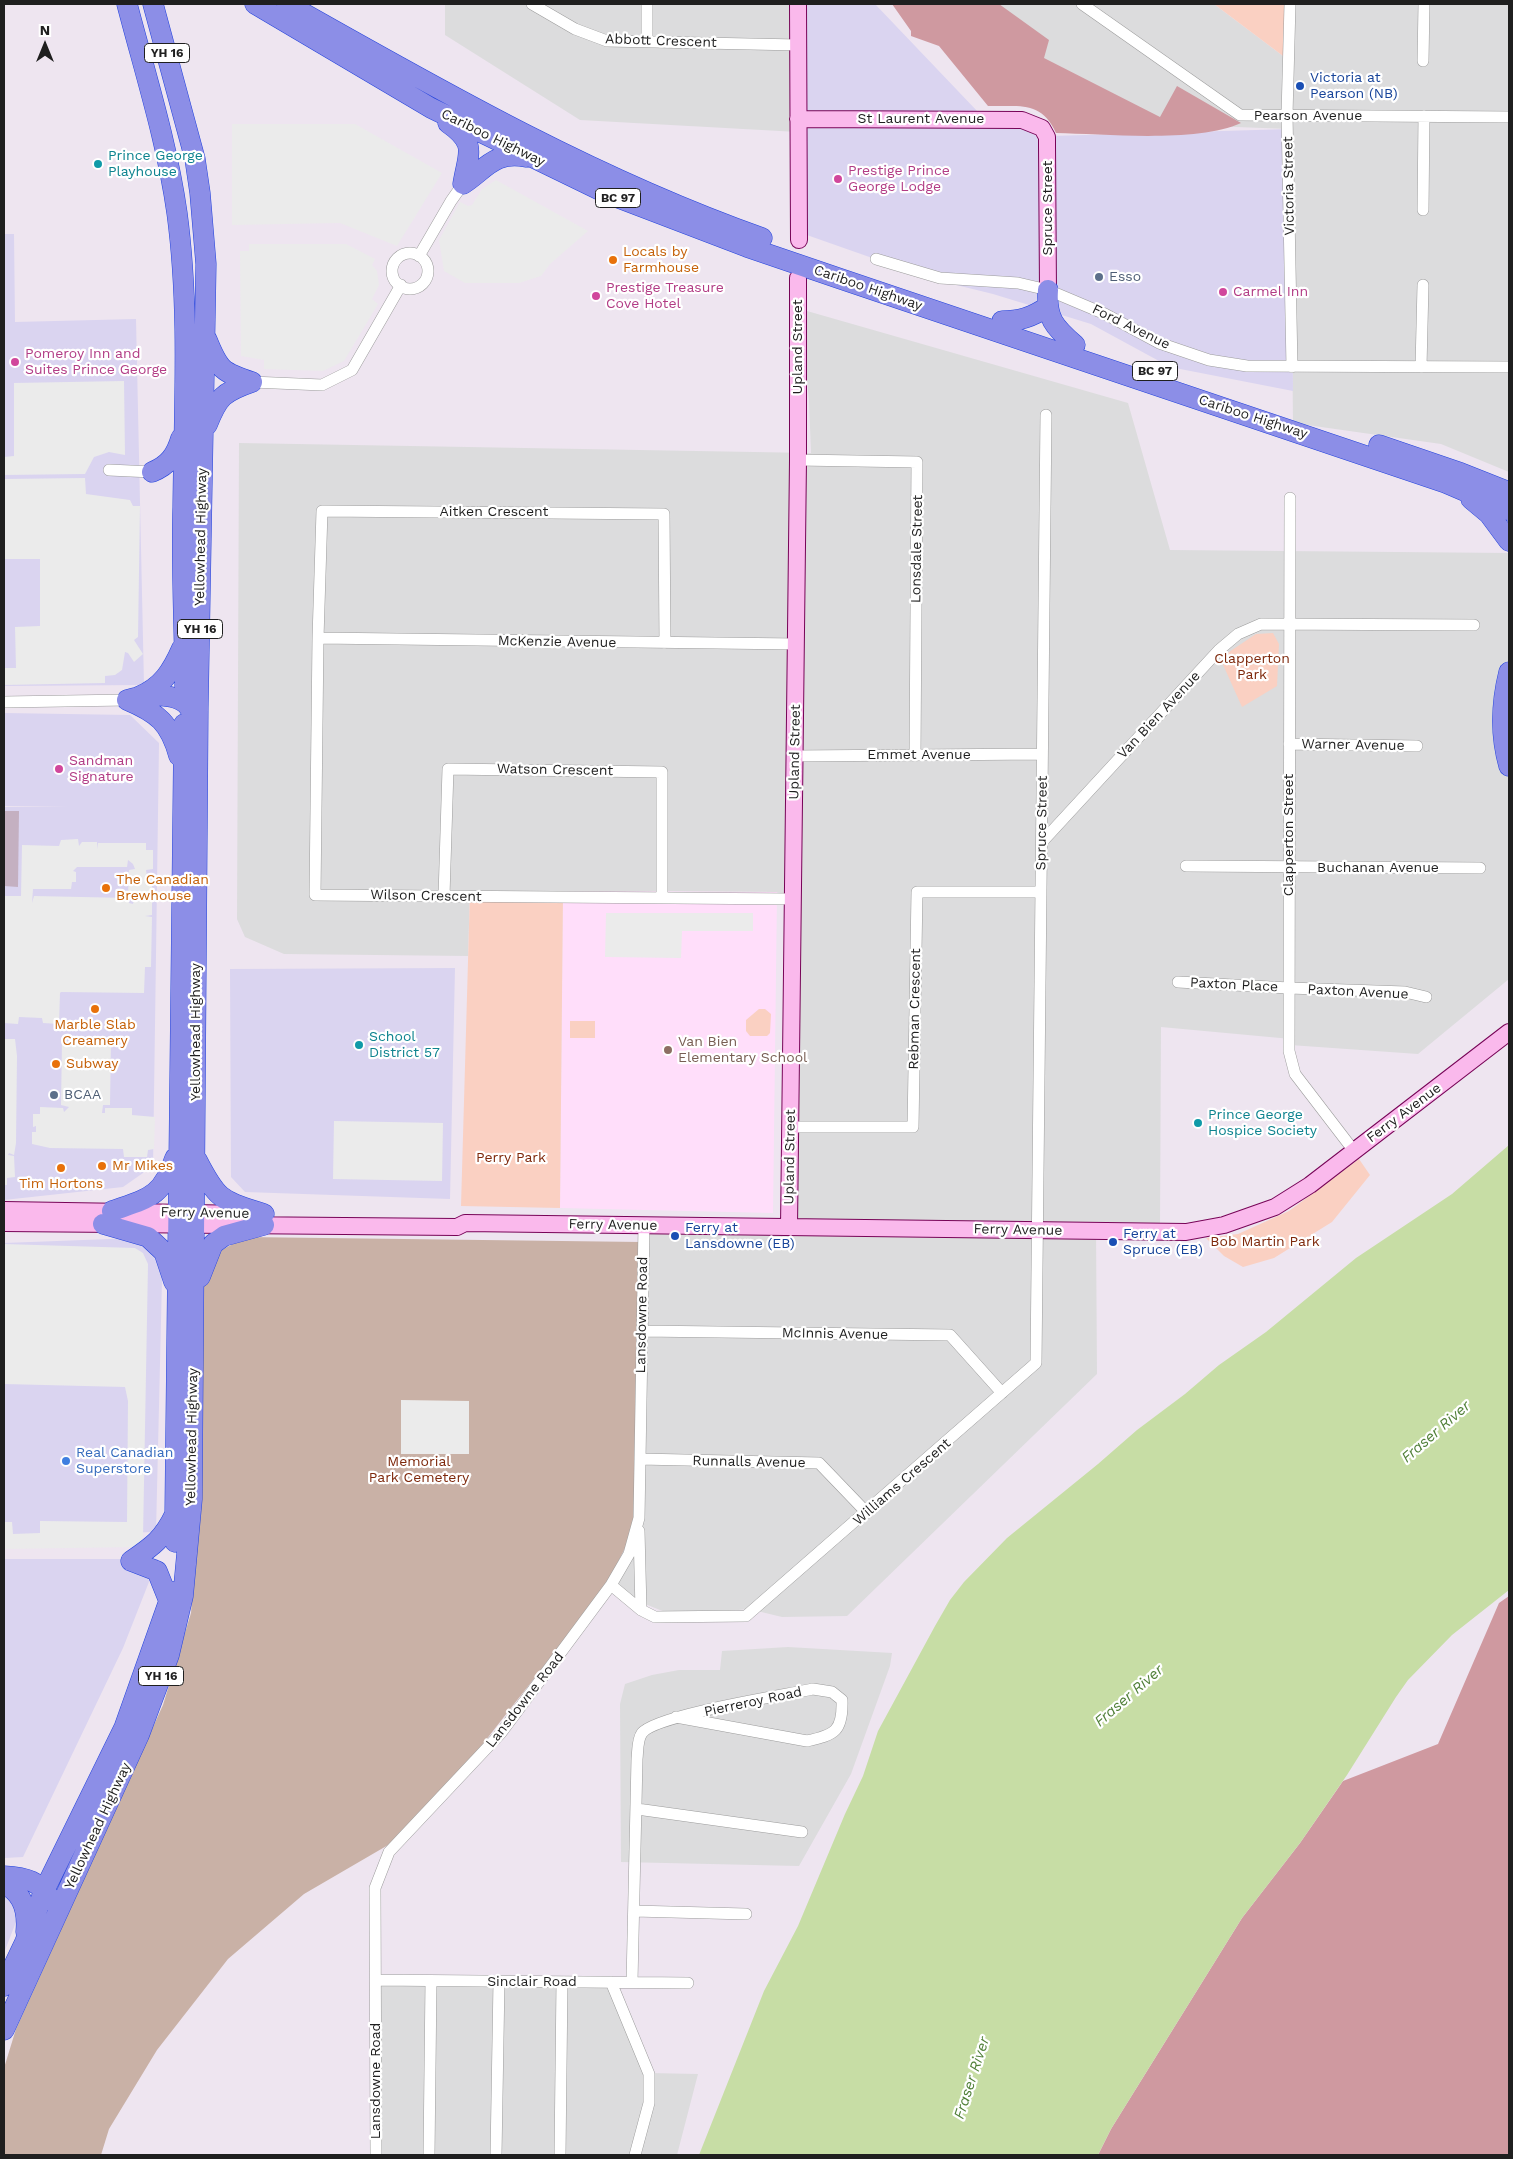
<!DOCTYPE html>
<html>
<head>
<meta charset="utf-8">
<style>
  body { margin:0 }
  #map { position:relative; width:1513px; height:2159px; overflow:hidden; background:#eee5f0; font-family:"Work Sans",sans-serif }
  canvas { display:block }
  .frame { position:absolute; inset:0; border:5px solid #1f1f1f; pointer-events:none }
  .north { position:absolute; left:20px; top:20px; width:50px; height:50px; -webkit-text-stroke:4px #fff; paint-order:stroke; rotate:0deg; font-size:14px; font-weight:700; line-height:20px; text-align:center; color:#1f1f1f }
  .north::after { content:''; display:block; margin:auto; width:18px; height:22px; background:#1f1f1f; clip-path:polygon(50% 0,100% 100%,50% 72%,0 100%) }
</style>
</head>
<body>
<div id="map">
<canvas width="1513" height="2159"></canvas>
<div class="frame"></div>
<div class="north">N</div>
</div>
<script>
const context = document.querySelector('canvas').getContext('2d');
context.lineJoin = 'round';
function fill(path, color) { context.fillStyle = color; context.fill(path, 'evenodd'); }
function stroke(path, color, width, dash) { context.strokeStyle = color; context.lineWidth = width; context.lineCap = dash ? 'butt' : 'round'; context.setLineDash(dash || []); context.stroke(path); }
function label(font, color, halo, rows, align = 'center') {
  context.font = font + ' "Work Sans",sans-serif'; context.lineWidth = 4.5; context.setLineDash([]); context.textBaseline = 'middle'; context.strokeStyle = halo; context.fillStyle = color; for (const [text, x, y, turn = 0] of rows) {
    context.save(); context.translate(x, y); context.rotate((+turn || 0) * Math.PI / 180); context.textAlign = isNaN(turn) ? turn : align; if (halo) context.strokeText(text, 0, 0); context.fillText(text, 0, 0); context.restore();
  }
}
const residential = new Path2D(`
  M445 4H797L798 132 580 120 445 35Z
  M957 4H1214L1291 62V4H1509V472L1441 444 1293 423 1290 129 1101 122Z
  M800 309 1128 403 1170 550 1509 553V979L1418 1054 1290 1045 1291 1039 1161 1027 1160 1227 1096 1228 1097 1374 847 1616 782 1617 749 1609 675 1616 605 1588 641 1516 639 1224H790L793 895 777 892 470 891 468 956 284 954 245 937 237 919 239 443 811 453 809 401Z
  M788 1647 892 1653 890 1666 851 1774 799 1866 621 1862 620 1704 625 1684 652 1675 679 1670H720L722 1651Z
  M375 1976 612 1978 649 2073 698 2074 677 2155H373Z`);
const commercial = new Path2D(`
  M798 4H875L978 112 1027 116 1051 136 1290 129 1293 391 1170 367 1091 324 993 294 932 279 804 234Z
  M4 234H14L15 322 136 319 144 685 4 686Z
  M4 713 130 715 159 743 153 1166 123 1187 4 1200V807H68L4 806Z
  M455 968 450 1199 245 1192 231 1177 230 969Z
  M163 1237 156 1532 4 1536V1243Z
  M4 1559H158L123 1648 23 1857 4 1858Z
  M4 1894 21 1909 4 1953Z`);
const education = new Path2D(`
  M563 891 777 892 773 1213 560 1208Z`);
const construction = new Path2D(`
  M4 811H19L18 887 4 886Z`);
const forest = new Path2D(`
  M892 4H999L1049 40 1044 58 1160 117 1177 86 1241 123C1198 143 1105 134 1056 133 1041 100 1019 107 988 106L939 46 911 36V31Z
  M1509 1596V2155H1098L1111 2129 1242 1918 1300 1843 1343 1781 1438 1744 1499 1603Z`);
const cemetery = new Path2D(`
  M245 1237 641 1242V1516L605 1588 453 1782 395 1841 304 1894 228 1959 157 2050 109 2129 101 2155H4V2068L16 2029 163 1705 191 1613 200 1486 201 1293 210 1261 222 1250Z`);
const park = new Path2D(`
  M1214 4H1291V62Z
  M1273 633 1279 644 1277 686 1242 707 1220 658 1256 634Z
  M470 891H563L560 1208 461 1206Z
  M759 1009H765L771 1014 770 1033 767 1036H750L746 1031V1020Z
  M570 1021H595V1038H570Z
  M1359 1159 1370 1175 1332 1222 1274 1258 1243 1267 1224 1256 1206 1238 1238 1234 1289 1211Z`);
const parking = new Path2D(`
  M232 124H355L442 173 397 246 340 223 232 225Z
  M496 180 588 231 550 264 541 276 519 283H465L444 271 439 240 460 202 468 206 472 205 482 189Z
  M249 244H346L375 259 372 265 377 271 379 285 372 299 378 304 344 361 323 371 264 369V360L241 356 240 251H249Z
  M124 381 125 455 109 452 94 457 85 474 4 475V457L14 456V383Z
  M85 478 86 494 130 500 133 506H140L138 637 134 640 143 654 134 662 128 653 125 652 122 670 115 675 105 676V683L4 685V668H16L15 627 40 626V559H4V479Z
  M78 839 79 846 82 842H97V849L98 843H146V850H153V869L146 870 147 876H152V915L145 916 152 917 151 967H145L144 993 61 992 60 993 59 1024 43 1023 42 1018 19 1017 18 1024 4 1023V896H21L22 845 59 846 61 840ZM128 860 133 864 135 869 129 870 128 894 135 895 133 904 129 903V898L34 896 32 903 33 889H71L72 882H76V872L73 871 77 867H127Z
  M606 913H753V931H682L681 958 605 957Z
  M4 1039H15L17 1056 16 1143 14 1155 9 1153 8 1155 14 1156 15 1177 7 1178V1185H4Z
  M92 1039 111 1040 110 1105H103L102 1113H105V1108H132V1115L155 1117 154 1149 148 1150 147 1157H124L123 1149 50 1148 32 1144V1132H36V1126L33 1127V1114H40V1107L63 1108 64 1112 69 1107 61 1105 62 1042 93 1043Z
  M334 1121 443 1123 442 1181 333 1179Z
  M4 1244 135 1248 143 1253 148 1264 143 1537 138 1547 4 1549V1522H12L13 1534 40 1533V1521L127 1522 128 1401 125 1387 4 1384Z
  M401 1400 469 1401V1454H401Z`);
const water = new Path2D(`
  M1509 1145V1590L1452 1635 1408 1680 1396 1697 1347 1775 1300 1843 1242 1918 1111 2129 1098 2155H699L764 1991 798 1926 845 1814 863 1776 878 1731 935 1626 950 1600 964 1582 1007 1538 1098 1464 1137 1430 1185 1394 1219 1365 1266 1332 1356 1258 1452 1194Z`);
const street = new Path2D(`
  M532 4 575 29 607 41 798 45
  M1082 4 1240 115 1509 117
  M1290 4 1287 115 1292 367
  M647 42V4
  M1423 61 1424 4
  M1423 210 1424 116
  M392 271a18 18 0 1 1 36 0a18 18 0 1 1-36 0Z
  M419 256 451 201 463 184
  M876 259 940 278 1018 283 1048 290 1105 314 1159 343 1209 360 1247 366 1509 367
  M1421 367 1423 285
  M252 382 322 385 352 370 401 285
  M798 460 917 462 915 756
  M109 470 152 472
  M1290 498 1289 1051 1295 1074 1354 1151
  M318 638 796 644
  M665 643 664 514 322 511 318 638 315 895 792 899
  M4 702 127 700
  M1289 744 1417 746
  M795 756 1042 754
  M1042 842 1219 650 1238 634 1261 624 1474 625
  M1186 866 1480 868
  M444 896 448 769 662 772V898
  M1178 982 1289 988 1405 992 1426 997
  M790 1127H913L917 892H1041
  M642 1331 950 1335 1002 1393
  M640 1459 819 1463 867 1513
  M639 1531 641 1610
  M611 1585 641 1610 655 1617 746 1616 1036 1363 1046 415
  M637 1809 802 1832
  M634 1911 746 1914
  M377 1980 688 1983
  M611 1982 649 2074V2103L635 2155
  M632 1982 637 1759C638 1751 637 1740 642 1733 656 1715 785 1695 813 1689L832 1692 842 1700C843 1731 835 1735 807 1741L676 1717
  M376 2155 375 1888 389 1852 501 1733 611 1585 629 1554 639 1518 644 1225
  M429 2155 431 1981
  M496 2155 499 1981
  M560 2155 562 1982`);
const secondary = new Path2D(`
  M798 4 799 240
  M798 119 1022 120 1042 128 1047 137V146L1048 290
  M4 1210 251 1214
  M4 1223 457 1227 465 1223 1186 1232 1224 1225 1275 1207 1310 1185 1509 1032
  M789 1227 798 460V278`);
const highway = new Path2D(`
  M127 4C145 73 167 142 177 213 190 310 184 408 183 507 181 569 185 632 185 695
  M255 4 431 108 608 194 747 247 841 279 1446 483 1509 510
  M287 4C441 91 595 179 762 238
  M448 123C478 144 468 153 463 184
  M463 184C486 169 494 151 526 157
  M1048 290C1046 318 1054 327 1075 345
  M1002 321C1020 321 1032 317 1047 307
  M207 340C219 370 222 372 252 382
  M207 425C218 397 223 392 252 382
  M1379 445 1461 473 1509 492
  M152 472C169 465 176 455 181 438
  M1471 499 1489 514 1509 541
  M1509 672C1501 704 1500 735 1509 766
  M138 697C162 687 172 671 182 648
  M127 700C144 694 183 691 191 711
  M127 700C158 713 170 723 179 756
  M197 1160C218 1201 221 1200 264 1214
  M112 1211C149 1198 162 1197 175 1158
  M103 1224 148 1237 164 1252 174 1282
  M200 1277 213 1244 224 1236 264 1225
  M175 1542 177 1523 175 1512 184 724
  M131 1561C153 1546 163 1539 175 1514
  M131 1561 157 1571 169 1601
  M4 1876C25 1877 41 1881 52 1901
  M4 1884C24 1893 28 1912 26 1932
  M4 1986 25 1942 44 1891 124 1728 169 1601 170 1591
  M4 2030 139 1735 169 1655 183 1596 192 1499 198 708 206 264 200 193 195 159 153 4`);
const markers = [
  [1300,86,5,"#1a4fb4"],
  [98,164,5,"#0f9aa8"],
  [838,179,5,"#d1479c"],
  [613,260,5,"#e8710a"],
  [1099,277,5,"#5c6f8a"],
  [1223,292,5,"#d1479c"],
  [596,296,5,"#d1479c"],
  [15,362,5,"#d1479c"],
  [59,769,5,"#d1479c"],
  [106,888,5,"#e8710a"],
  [95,1009,5,"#e8710a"],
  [359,1045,5,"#0f9aa8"],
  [668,1050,5,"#8d6e63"],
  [56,1064,5,"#e8710a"],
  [54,1095,5,"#5c6f8a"],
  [1198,1123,5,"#0f9aa8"],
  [102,1166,5,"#e8710a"],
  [61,1168,5,"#e8710a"],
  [675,1236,5,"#1a4fb4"],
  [1113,1242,5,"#1a4fb4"],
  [66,1461,5,"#3f7fe0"]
];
const shields = [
  [167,53,45],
  [618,198,45],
  [1155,371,45],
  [200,629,45],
  [161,1676,45]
];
const shieldNames = [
  ["YH 16",167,53],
  ["BC 97",618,198],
  ["BC 97",1155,371],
  ["YH 16",200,629],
  ["YH 16",161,1676]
];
const streetNames = [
  ["Abbott Crescent",661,41,2],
  ["Pearson Avenue",1308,116],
  ["St Laurent Avenue",921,119],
  ["Cariboo Highway",493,138,26],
  ["Victoria Street",1289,186,-91],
  ["Spruce Street",1048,208,-90],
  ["Cariboo Highway",868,288,19],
  ["Ford Avenue",1131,327,26],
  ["Upland Street",798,347,-90],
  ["Cariboo Highway",1253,417,18],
  ["Aitken Crescent",494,512],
  ["Yellowhead Highway",201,537,-89],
  ["Lonsdale Street",917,549,-89],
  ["McKenzie Avenue",557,642,1],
  ["Van Bien Avenue",1159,715,-47],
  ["Warner Avenue",1353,745,1],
  ["Upland Street",795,752,-89],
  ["Emmet Avenue",919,755],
  ["Watson Crescent",555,770,1],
  ["Spruce Street",1042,823,-89],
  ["Clapperton Street",1289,835,-90],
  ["Buchanan Avenue",1378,868],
  ["Wilson Crescent",426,896,1],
  ["Paxton Place",1234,985,3],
  ["Paxton Avenue",1358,992,3],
  ["Rebman Crescent",915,1009,-89],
  ["Yellowhead Highway",196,1032,-90],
  ["Ferry Avenue",1404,1113,-37],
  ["Upland Street",790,1157,-89],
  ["Ferry Avenue",205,1213,1],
  ["Ferry Avenue",613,1225,1],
  ["Ferry Avenue",1018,1230,1],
  ["Lansdowne Road",642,1315,-89],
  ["McInnis Avenue",835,1334,1],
  ["Yellowhead Highway",192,1437,-89],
  ["Runnalls Avenue",749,1462,1],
  ["Williams Crescent",902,1482,-41],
  ["Lansdowne Road",525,1700,-52],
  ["Pierreroy Road",753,1702,-12],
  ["Yellowhead Highway",98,1826,-65],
  ["Sinclair Road",532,1982],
  ["Lansdowne Road",376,2081,-90]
];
const transitNames = [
  ["Victoria at",1310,78],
  ["Pearson (NB)",1310,94],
  ["Ferry at",685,1228],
  ["Lansdowne (EB)",685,1244],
  ["Ferry at",1123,1234],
  ["Spruce (EB)",1123,1250]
];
const cultureNames = [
  ["Prince George",108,156],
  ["Playhouse",108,172],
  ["School",369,1037],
  ["District 57",369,1053],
  ["Prince George",1208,1115],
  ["Hospice Society",1208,1131]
];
const hotelNames = [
  ["Prestige Prince",848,171],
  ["George Lodge",848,187],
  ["Prestige Treasure",606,288],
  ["Cove Hotel",606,304],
  ["Carmel Inn",1233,292],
  ["Pomeroy Inn and",25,354],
  ["Suites Prince George",25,370],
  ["Sandman",69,761],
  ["Signature",69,777]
];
const foodNames = [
  ["Locals by",623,252],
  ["Farmhouse",623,268],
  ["The Canadian",116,880],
  ["Brewhouse",116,896],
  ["Marble Slab",95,1025,"center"],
  ["Creamery",95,1041,"center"],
  ["Subway",66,1064],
  ["Mr Mikes",112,1166],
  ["Tim Hortons",61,1184,"center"]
];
const serviceNames = [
  ["Esso",1109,277],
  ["BCAA",64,1095]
];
const parkNames = [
  ["Clapperton",1252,659],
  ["Park",1252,675],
  ["Perry Park",511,1158],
  ["Bob Martin Park",1265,1242],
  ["Memorial",419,1462],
  ["Park Cemetery",419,1478]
];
const educationNames = [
  ["Van Bien",678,1042],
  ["Elementary School",678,1058]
];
const shopNames = [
  ["Real Canadian",76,1453],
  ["Superstore",76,1469]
];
const waterNames = [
  ["Fraser River",1436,1432,-41],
  ["Fraser River",1129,1696,-41],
  ["Fraser River",972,2078,-72]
];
fill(residential, '#dcdcdd');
fill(commercial, '#dad4f0');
fill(education, '#ffdefa');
fill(construction, '#c4b0c1');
fill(forest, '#cf99a0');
fill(cemetery, '#c9b1a6');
fill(park, '#fad0c2');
fill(parking, '#ebebeb');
fill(water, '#c7dda5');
stroke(street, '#9c9c9c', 12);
stroke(secondary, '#770457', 18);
stroke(highway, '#2444dc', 21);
stroke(street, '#fff', 11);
stroke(secondary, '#fab9ec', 16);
stroke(highway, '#8c8ee7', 20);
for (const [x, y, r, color] of markers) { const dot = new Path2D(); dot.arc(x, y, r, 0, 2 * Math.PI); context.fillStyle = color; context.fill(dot); stroke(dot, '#fff', 2); }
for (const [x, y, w] of shields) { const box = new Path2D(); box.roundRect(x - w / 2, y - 9.5, w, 19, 4); context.fillStyle = '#fff'; context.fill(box); stroke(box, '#1f1f1f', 1); }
label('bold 12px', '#1f1f1f', null, shieldNames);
label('14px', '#1f1f1f', '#fff', streetNames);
label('14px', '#164399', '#fff', transitNames, 'left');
label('14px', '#0d838f', '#fff', cultureNames, 'left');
label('14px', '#b23c85', '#fff', hotelNames, 'left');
label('14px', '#c56008', '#fff', foodNames, 'left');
label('14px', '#4e5e75', '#fff', serviceNames, 'left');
label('14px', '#7e280b', '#fff', parkNames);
label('14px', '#785e54', '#fff', educationNames, 'left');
label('14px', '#366cbe', '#fff', shopNames, 'left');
label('italic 15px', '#518039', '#fff', waterNames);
</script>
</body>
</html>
